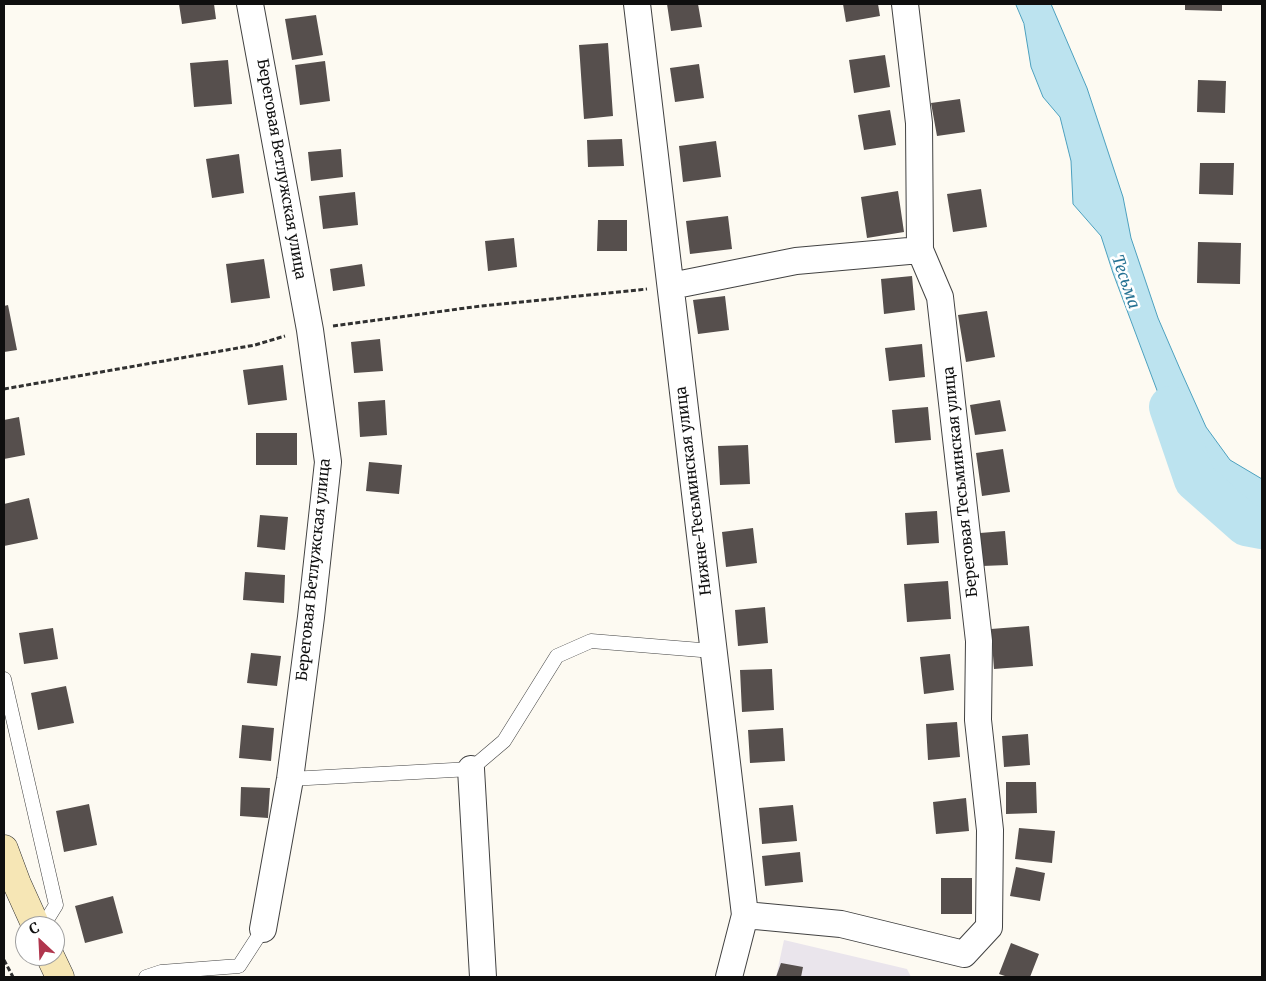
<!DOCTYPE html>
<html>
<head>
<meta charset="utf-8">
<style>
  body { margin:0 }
  #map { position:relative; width:1266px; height:981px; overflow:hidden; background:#fdfaf2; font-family:Merriweather,serif }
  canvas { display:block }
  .frame { position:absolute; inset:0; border:5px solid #0f0f0f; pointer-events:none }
  .north { position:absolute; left:15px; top:916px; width:50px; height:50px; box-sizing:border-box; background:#fff; border:1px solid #9f9f9f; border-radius:50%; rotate:335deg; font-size:14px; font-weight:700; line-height:20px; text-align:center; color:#0f0f0f }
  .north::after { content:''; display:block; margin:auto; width:18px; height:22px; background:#b0364d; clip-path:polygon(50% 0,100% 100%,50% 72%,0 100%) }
</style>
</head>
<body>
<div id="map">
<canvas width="1266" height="981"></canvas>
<div class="frame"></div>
<div class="north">С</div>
</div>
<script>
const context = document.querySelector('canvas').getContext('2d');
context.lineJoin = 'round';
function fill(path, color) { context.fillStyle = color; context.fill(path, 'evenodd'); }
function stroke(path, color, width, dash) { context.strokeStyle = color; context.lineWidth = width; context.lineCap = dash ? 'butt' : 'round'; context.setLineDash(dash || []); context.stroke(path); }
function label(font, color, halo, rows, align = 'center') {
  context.font = font + ' Merriweather,serif'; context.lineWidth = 5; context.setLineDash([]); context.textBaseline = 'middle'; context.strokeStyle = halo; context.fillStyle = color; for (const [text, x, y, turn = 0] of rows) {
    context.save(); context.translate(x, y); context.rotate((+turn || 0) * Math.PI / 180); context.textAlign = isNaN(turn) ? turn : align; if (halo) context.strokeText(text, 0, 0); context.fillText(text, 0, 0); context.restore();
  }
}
const industrial = new Path2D(`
  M784 940 907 969 911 977H776Z`);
const water = new Path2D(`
  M1016 4H1051L1087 88 1123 197 1131 238 1158 318 1180 369 1206 427 1230 460 1262 479V532H1257L1235 516 1215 498 1194 470 1173 433 1113 273 1101 236 1073 204 1071 161 1060 117 1043 97 1031 67 1024 24Z`);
const river = new Path2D(`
  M1170 407 1195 480 1246 525 1262 528`);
const building = new Path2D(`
  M179 4H214L216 19 182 24Z
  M667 4H698L702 27 671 31Z
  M843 4H878L880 16 846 22Z
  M1185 4H1222V11L1185 10Z
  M316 15 323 55 292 60 285 19Z
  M608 43 613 116 584 119 579 45Z
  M885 55 890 87 854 93 849 60Z
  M228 60 232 104 194 107 190 63Z
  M325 61 330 101 300 105 295 65Z
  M699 64 704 98 675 102 670 68Z
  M1198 80 1226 81 1225 113 1197 112Z
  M960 99 965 132 937 136 931 103Z
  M890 110 896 145 864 150 858 115Z
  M622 139 624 166 588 167 587 140Z
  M716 141 721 177 683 182 679 146Z
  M341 149 343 177 311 181 308 152Z
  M239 154 244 193 212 198 206 159Z
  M1200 163H1234L1233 195 1199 194Z
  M981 189 987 227 953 232 947 194Z
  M898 191 904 232 867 238 861 197Z
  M355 192 358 225 323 229 319 196Z
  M728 216 732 249 690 254 686 221Z
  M598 220H627V251H597Z
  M514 238 517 267 488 271 485 241Z
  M1198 242 1241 243 1240 284 1197 283Z
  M264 259 270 298 231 303 226 264Z
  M362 264 365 286 333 291 330 269Z
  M912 276 915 310 884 314 881 279Z
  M725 296 729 330 698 334 693 300Z
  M8 305 17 350 4 352V306Z
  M987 311 995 357 966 362 958 315Z
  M380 339 383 371 354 373 351 342Z
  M922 344 925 377 889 381 885 348Z
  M283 365 287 400 248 405 243 370Z
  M385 400 387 435 360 437 358 402Z
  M1000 400 1006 431 975 435 970 405Z
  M928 407 931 440 895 443 892 410Z
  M19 417 25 455 4 459V420Z
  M256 433H297V465H256Z
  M748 445 750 484 720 485 718 446Z
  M1003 449 1010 492 982 496 976 453Z
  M369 462 402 465 399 494 366 491Z
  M29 498 38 539 4 546V504Z
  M937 511 939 543 907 545 905 513Z
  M260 515 288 517 285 550 257 547Z
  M753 528 757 563 726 567 722 532Z
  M1005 531 1008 565 982 566 980 533Z
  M245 572 285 575 284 603 243 600Z
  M948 581 951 619 907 622 904 584Z
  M765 607 768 643 738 646 735 610Z
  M1029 626 1033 666 994 669 991 629Z
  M53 628 58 659 24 664 19 633Z
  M251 653 281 656 277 686 247 683Z
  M950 654 954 690 924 694 920 657Z
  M772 669 774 710 742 712 740 670Z
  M66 686 74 723 38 730 31 693Z
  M957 722 960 757 928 760 926 724Z
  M242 725 274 728 271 761 239 758Z
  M783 728 785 761 750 763 748 730Z
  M1028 734 1030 765 1004 767 1002 736Z
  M1006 782H1036L1037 813 1006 814Z
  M241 787 270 788 268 818 240 816Z
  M966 798 969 831 936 834 933 802Z
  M89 804 97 845 64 852 56 811Z
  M793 805 797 841 762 844 759 808Z
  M1019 828 1055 831 1052 863 1015 859Z
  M800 852 803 882 765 886 762 856Z
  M1016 867 1045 873 1040 901 1010 896Z
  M941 878H972V914H941Z
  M113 896 123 933 85 943 75 906Z
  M1011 943 1039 954 1030 977H1008L999 974Z
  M781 963 803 967 801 977H776Z`);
const path = new Path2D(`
  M333 326 473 307 647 289
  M4 389 255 345 285 336
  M4 960 13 977`);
const lane = new Path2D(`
  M4 679 56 905 43 926
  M290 779 471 769 504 741 557 656 591 641 713 651
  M146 977 161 972 239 966 263 929`);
const street = new Path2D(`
  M250 4 310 330 328 462 311 617 290 779 263 929
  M637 4 745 915 729 977
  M671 286 796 261 920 250
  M471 769 483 977
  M745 915 841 924 964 954 989 927 990 830 978 720 979 641 940 297 920 250 919 123 905 4`);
const secondary = new Path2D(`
  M4 849 17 884 36 926
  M50 956 60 977`);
const streetNames = [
  ["Береговая Ветлужская улица",281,169,80],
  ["Береговая Тесьминская улица",961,482,-96],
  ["Нижне-Тесьминская улица",694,491,-97],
  ["Береговая Ветлужская улица",314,570,-84]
];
const waterNames = [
  ["Тесьма",1125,282,71]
];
fill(industrial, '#eae5ec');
fill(water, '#bce3ef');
stroke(water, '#4ca0be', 1);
stroke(river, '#bce3ef', 42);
fill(building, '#564f4d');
stroke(lane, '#424242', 15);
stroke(street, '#424242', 28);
stroke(secondary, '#313131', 29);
stroke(path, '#313131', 3, [5, 2.5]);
stroke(lane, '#fff', 14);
stroke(street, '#fff', 26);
stroke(secondary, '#f6e6b5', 28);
label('15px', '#0f0f0f', '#fff', streetNames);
label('italic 16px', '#267293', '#fff', waterNames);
</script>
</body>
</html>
